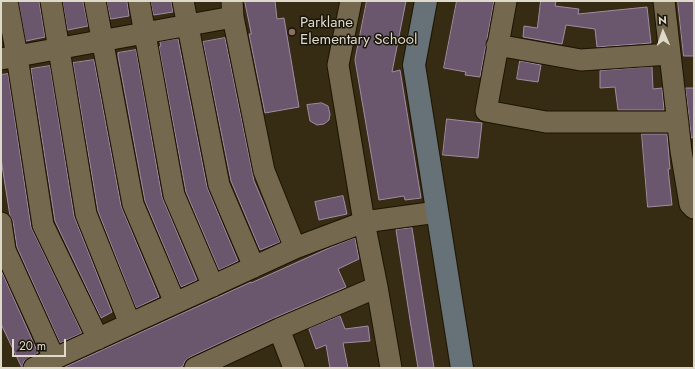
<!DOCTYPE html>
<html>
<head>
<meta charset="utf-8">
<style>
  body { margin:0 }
  #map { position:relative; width:695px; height:369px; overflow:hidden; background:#352c13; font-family:Jost,sans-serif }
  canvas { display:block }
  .frame { position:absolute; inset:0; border:2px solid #dfd9ca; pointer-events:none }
  .north { position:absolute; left:643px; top:12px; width:40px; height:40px; -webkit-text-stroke:3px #19150a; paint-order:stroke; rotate:358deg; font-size:11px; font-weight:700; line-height:16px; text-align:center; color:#dfd9ca }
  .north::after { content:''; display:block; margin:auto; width:14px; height:18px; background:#dfd9ca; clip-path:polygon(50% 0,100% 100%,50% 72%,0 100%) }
  .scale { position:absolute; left:12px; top:339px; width:54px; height:18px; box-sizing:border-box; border:2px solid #dfd9ca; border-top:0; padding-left:5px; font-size:12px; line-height:14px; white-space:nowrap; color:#dfd9ca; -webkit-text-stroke:3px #19150a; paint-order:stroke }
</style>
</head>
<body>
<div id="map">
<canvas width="695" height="369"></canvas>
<div class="frame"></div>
<div class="north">N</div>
<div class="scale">20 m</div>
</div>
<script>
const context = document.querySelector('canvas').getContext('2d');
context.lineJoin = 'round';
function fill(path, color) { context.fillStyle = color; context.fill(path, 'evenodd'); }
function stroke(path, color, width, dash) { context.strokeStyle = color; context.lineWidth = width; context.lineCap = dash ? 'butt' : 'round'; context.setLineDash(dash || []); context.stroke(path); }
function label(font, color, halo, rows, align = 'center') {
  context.font = font + ' Jost,sans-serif'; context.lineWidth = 3; context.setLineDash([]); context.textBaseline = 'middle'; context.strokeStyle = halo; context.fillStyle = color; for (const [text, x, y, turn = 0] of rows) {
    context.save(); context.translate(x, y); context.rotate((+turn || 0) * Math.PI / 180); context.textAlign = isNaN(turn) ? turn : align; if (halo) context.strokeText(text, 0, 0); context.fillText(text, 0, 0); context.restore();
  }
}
const building = new Path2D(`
  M19 1H39L45 37 26 41Z
  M63 1H83L88 26 68 30Z
  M107 1H127L129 16 111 19Z
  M151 1H171L173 12 154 15Z
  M245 1H275L277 19 284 18 299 107 265 113 249 34H251Z
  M367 1H406L392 72 400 70 421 198 405 200 404 196 379 200 355 60Z
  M457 1H494L480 77 465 75 466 72 444 68Z
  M541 1H556L555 6 579 9 578 14 647 7 651 43 597 47 595 29 566 25 562 44 523 37 524 26 537 28Z
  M678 1H694V56H684Z
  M225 38 254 181 280 242 260 250 231 181 203 42Z
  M178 39 207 187 238 261 219 270 186 192 159 47 161 46 160 42Z
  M136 50 162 197 197 280 181 287 145 201 118 56V53Z
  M94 60 121 206 159 297 136 308 98 211 73 63Z
  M520 61 541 65 538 82 517 79Z
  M50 66 74 216 112 312 101 318 55 221 31 69Z
  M652 67 653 89 662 88 664 110H618L615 87 600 88V71Z
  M8 74 31 227 82 333 60 343 17 247 13 221 10 216 1 159V75Z
  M686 88H694V137L692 138Z
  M322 103 328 106 330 114 329 120 324 124 317 125 310 121 307 105Z
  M447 119 482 123 478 158 443 155Z
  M642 134H667L670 169H668L672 205 648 207Z
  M343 196 347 214 319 220 315 202Z
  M412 228 432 355 434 368H418L411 326 396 230Z
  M355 238 359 259 338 269 346 287 274 318 190 357 185 361 183 366 179 368H63L251 282V283L329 248Z
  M1 270 38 353 24 361 22 368 1 324Z
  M340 316 345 329 368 326 370 341 343 343 348 368H330L326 345 316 349 309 329Z`);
const street = new Path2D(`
  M7 1 17 56 43 225 98 339
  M51 1 86 214 130 324
  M95 1 133 204 175 303
  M139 1 174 195 213 286
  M183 1 219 185 254 267
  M232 1 233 17 264 171 295 248
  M351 1 338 65 364 222 377 287 391 368
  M506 1 486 111 546 122H678
  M664 1 681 151 690 204 694 208
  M497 45 581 60 670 54
  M1 59 233 17
  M1 223 5 250 54 358
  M279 329 294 368
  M34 368 295 248 364 222 437 212
  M195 368 279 329 377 287`);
const secondary = new Path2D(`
  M426 1 414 65 462 368`);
const markers = [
  [292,32,4,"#8d6e63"]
];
const poiNames = [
  ["Parklane",300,23],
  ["Elementary School",300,40]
];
fill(building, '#6a576d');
stroke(building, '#a18ca4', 1);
stroke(street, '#1d1400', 23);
stroke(secondary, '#1d1400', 24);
stroke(street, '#74694f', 21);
stroke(secondary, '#667277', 22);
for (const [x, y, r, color] of markers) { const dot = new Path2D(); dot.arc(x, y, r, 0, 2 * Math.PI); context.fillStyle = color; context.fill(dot); stroke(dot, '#19150a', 1.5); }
label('15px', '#dfd9ca', '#19150a', poiNames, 'left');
</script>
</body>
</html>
